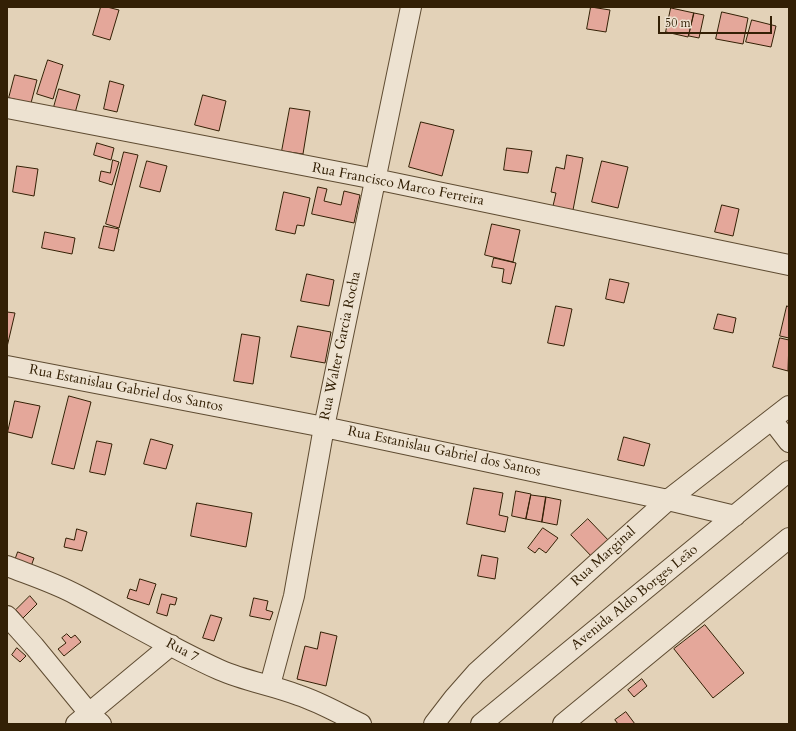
<!DOCTYPE html>
<html>
<head>
<meta charset="utf-8">
<style>
  body { margin:0 }
  #map { position:relative; width:796px; height:731px; overflow:hidden; background:#e3d2b8; font-family:Cardo,serif }
  canvas { display:block }
  .frame { position:absolute; inset:0; border:8px solid #332005; pointer-events:none }
  .scale { position:absolute; left:658px; top:16px; width:114px; height:18px; box-sizing:border-box; border:2px solid #332005; border-top:0; padding-left:5px; font-size:12px; line-height:14px; white-space:nowrap; color:#332005; -webkit-text-stroke:3px #ede2d1; paint-order:stroke }
</style>
</head>
<body>
<div id="map">
<canvas width="796" height="731"></canvas>
<div class="frame"></div>
<div class="scale">50 m</div>
</div>
<script>
const context = document.querySelector('canvas').getContext('2d');
context.lineJoin = 'round';
function fill(path, color) { context.fillStyle = color; context.fill(path, 'evenodd'); }
function stroke(path, color, width, dash) { context.strokeStyle = color; context.lineWidth = width; context.lineCap = dash ? 'butt' : 'round'; context.setLineDash(dash || []); context.stroke(path); }
function label(font, color, halo, rows, align = 'center') {
  context.font = font + ' Cardo,serif'; context.lineWidth = 3; context.setLineDash([]); context.textBaseline = 'middle'; context.strokeStyle = halo; context.fillStyle = color; for (const [text, x, y, turn = 0] of rows) {
    context.save(); context.translate(x, y); context.rotate((+turn || 0) * Math.PI / 180); context.textAlign = isNaN(turn) ? turn : align; if (halo) context.strokeText(text, 0, 0); context.fillText(text, 0, 0); context.restore();
  }
}
const building = new Path2D(`
  M101 7H107L119 10 110 40 93 35Z
  M591 7 610 10 606 32 587 29Z
  M671 8 694 13 688 37 666 32Z
  M722 12 748 18 743 44 716 39Z
  M694 13 704 15 699 38 689 36Z
  M752 20 776 26 771 47 746 42Z
  M48 60 63 65 53 99 37 94Z
  M15 75 37 80 31 103 9 98Z
  M110 81 124 85 117 112 104 109Z
  M59 89 80 95 75 113 54 107Z
  M203 95 226 101 219 131 195 125Z
  M290 108 310 111 303 154 282 151Z
  M421 122 454 130 442 176 409 167Z
  M97 143 114 148 111 160 94 155Z
  M507 148 532 151 528 173 504 170Z
  M124 152 138 155 119 228 106 224Z
  M567 155 583 158 573 210 553 206 556 193 551 192 556 167 564 169Z
  M113 160 119 162 112 185 99 181 101 171 110 173Z
  M147 161 167 166 160 192 140 187Z
  M602 161 628 167 618 208 592 202Z
  M17 166 38 169 34 196 13 192Z
  M318 187 327 189 324 201 341 205 344 191 360 195 354 223 312 214Z
  M284 192 310 198 304 226 297 225 295 234 276 230Z
  M722 205 739 209 733 236 715 232Z
  M492 224 520 230 513 262 485 255Z
  M104 226 119 229 114 251 99 248Z
  M45 232 75 238 72 254 42 248Z
  M494 258 516 263 511 284 502 282 504 269 492 267Z
  M307 274 334 280 329 306 301 301Z
  M610 279 629 283 624 303 606 299Z
  M556 306 572 309 564 346 548 343Z
  M787 306 789 307V338L780 336Z
  M7 312 15 313 7 347Z
  M718 314 736 318 733 333 714 329Z
  M298 326 331 332 325 363 291 357Z
  M242 334 260 337 253 384 234 381Z
  M780 338 789 340 788 371 773 367Z
  M69 396 91 402 74 469 52 464Z
  M15 401 40 406 32 438 8 432Z
  M624 437 650 444 644 466 618 460Z
  M151 439 173 445 166 469 144 464Z
  M97 441 112 444 105 475 90 472Z
  M474 488 503 493 499 515 508 517 505 532 467 524Z
  M516 491 531 494 526 519 512 516Z
  M531 495 546 497 542 522 526 519Z
  M546 497 561 500 557 525 542 522Z
  M197 503 252 513 246 547 191 536Z
  M588 519 611 543 594 559 571 535Z
  M543 528 558 538 546 553 539 548 535 553 528 548Z
  M77 529 87 532 82 551 64 547 66 538 74 540Z
  M18 552 34 558 29 572 13 566Z
  M482 555 498 558 495 579 478 576Z
  M140 579 156 584 149 605 127 598 130 589 136 591Z
  M162 594 177 598 175 605 170 604 167 616 157 613Z
  M30 596 37 604 23 618 16 610Z
  M254 598 268 601 266 610 273 612 270 620 250 616Z
  M211 615 222 618 214 641 203 638Z
  M705 625 744 673 713 698 674 649Z
  M321 632 337 636 326 686 297 679 305 646 317 649Z
  M67 634 71 638 75 635 81 642 64 656 58 649 66 643 62 638Z
  M17 648 26 656 20 662 12 655Z
  M642 679 647 686 634 697 628 690Z
  M626 712 635 724H618L615 720Z`);
const minor = new Path2D(`
  M7 108 375 179 789 265
  M7 366 324 427 668 500 735 516
  M772 420 789 442
  M7 566C30 575 55 583 77 595 125 620 171 648 220 670 245 681 272 685 298 695 320 702 340 714 361 724
  M7 616 34 646 89 713 101 724
  M270 685 294 596 324 427 411 7
  M76 724 171 645
  M434 724 454 698 476 673 613 549 668 500 789 406
  M481 724 789 471
  M563 724 789 538`);
const streetNames = [
  ["Rua Francisco Marco Ferreira",398,185,11],
  ["Rua Walter Garcia Rocha",341,346,-78],
  ["Rua Estanislau Gabriel dos Santos",126,389,11],
  ["Rua Estanislau Gabriel dos Santos",444,452,12],
  ["Rua Marginal",604,557,-42],
  ["Avenida Aldo Borges Leão",635,598,-39],
  ["Rua 7",182,651,28]
];
fill(building, '#e4a79a');
stroke(building, '#332005', 1);
stroke(minor, '#5f4c32', 22);
stroke(minor, '#ede2d1', 20);
label('14px', '#332005', '#ede2d1', streetNames);
</script>
</body>
</html>
